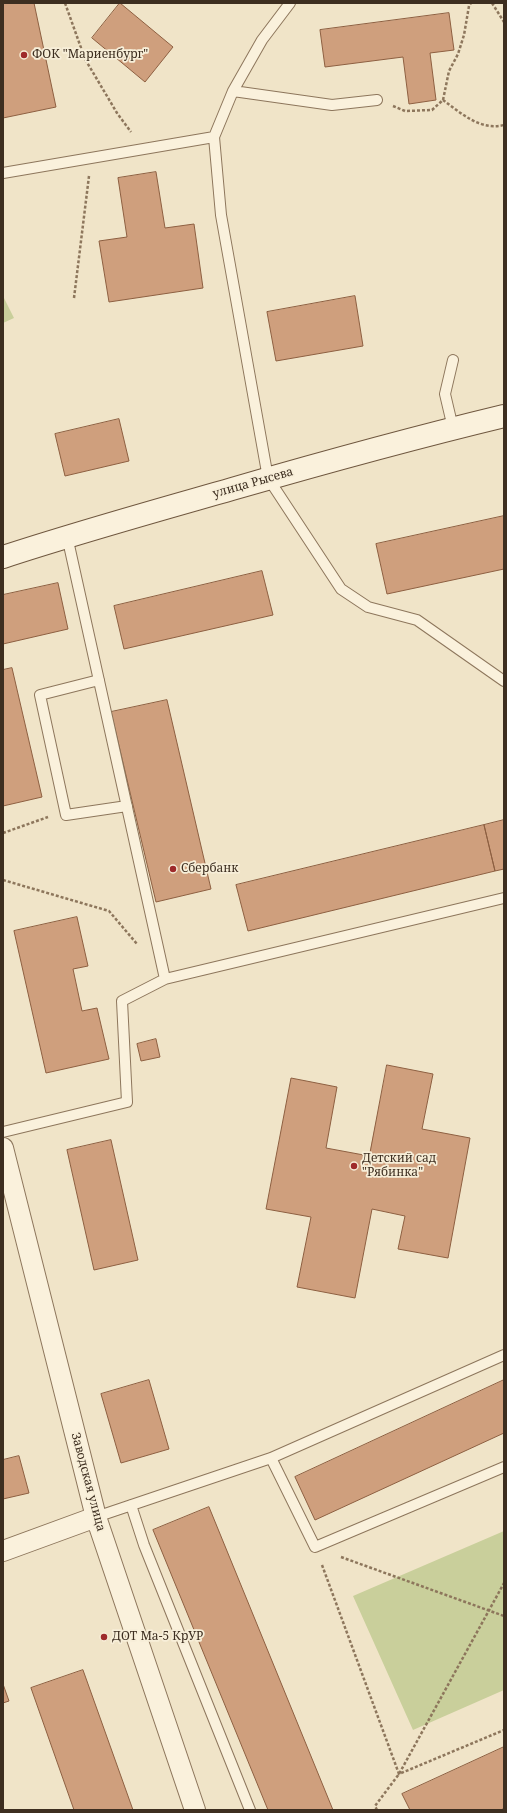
<!DOCTYPE html>
<html>
<head>
<meta charset="utf-8">
<style>
  body { margin:0 }
  #map { position:relative; width:507px; height:1813px; overflow:hidden; background:#f0e4c8; font-family:"Noto Serif",serif }
  canvas { display:block }
  .frame { position:absolute; inset:0; border:4px solid #3d2e20; pointer-events:none }
</style>
</head>
<body>
<div id="map">
<canvas width="507" height="1813"></canvas>
<div class="frame"></div>
</div>
<script>
const context = document.querySelector('canvas').getContext('2d');
context.lineJoin = 'round';
function fill(path, color) { context.fillStyle = color; context.fill(path, 'evenodd'); }
function stroke(path, color, width, dash) { context.strokeStyle = color; context.lineWidth = width; context.lineCap = dash ? 'butt' : 'round'; context.setLineDash(dash || []); context.stroke(path); }
function label(font, color, halo, rows, align = 'center') {
  context.font = font + ' "Noto Serif",serif'; context.lineWidth = 3.5; context.setLineDash([]); context.textBaseline = 'middle'; context.strokeStyle = halo; context.fillStyle = color; for (const [text, x, y, turn = 0] of rows) {
    context.save(); context.translate(x, y); context.rotate((+turn || 0) * Math.PI / 180); context.textAlign = isNaN(turn) ? turn : align; if (halo) context.strokeText(text, 0, 0); context.fillText(text, 0, 0); context.restore();
  }
}
const green = new Path2D(`
  M3 296 14 318 3 323Z
  M504 1531V1690L413 1730 353 1596Z`);
const building = new Path2D(`
  M3 3H34L56 107 3 118Z
  M120 3 173 47 145 82 92 38Z
  M449 13 454 50 430 53 436 100 409 104 403 57 325 67 320 30Z
  M156 172 165 228 194 224 203 288 109 302 99 241 127 237 118 178Z
  M355 296 363 346 276 361 267 312Z
  M119 419 129 461 65 476 55 434Z
  M504 516V569L387 594 376 544Z
  M262 571 273 615 124 649 114 606Z
  M58 583 68 629 3 644V595Z
  M12 668 42 797 3 806V670Z
  M167 700 211 889 156 902 111 712Z
  M504 820V869L495 871 484 825Z
  M484 825 495 871 248 931 236 885Z
  M77 917 88 966 73 969 82 1011 97 1008 109 1059 46 1073 14 931Z
  M156 1039 160 1057 141 1061 137 1044Z
  M387 1065 433 1074 422 1129 470 1138 448 1258 398 1249 405 1216 372 1209 355 1298 297 1287 311 1217 266 1209 291 1078 337 1087 326 1148 369 1156Z
  M111 1140 138 1260 94 1270 67 1150Z
  M149 1380 169 1449 121 1463 101 1394Z
  M504 1380V1433L315 1520 295 1477Z
  M19 1456 29 1493 3 1499V1460Z
  M209 1507 333 1810H268L153 1530Z
  M83 1670 133 1810H74L31 1688Z
  M3 1684 9 1701 3 1703Z
  M504 1747V1808L501 1810H410L402 1794Z`);
const path = new Path2D(`
  M65 3 85 59 117 113 131 132
  M492 3 504 22
  M443 100C461 113 480 131 504 125
  M393 106 405 111 432 110 443 100 449 71 458 54 464 35 469 6 471 3
  M74 298 89 176
  M3 833 48 817
  M3 880 109 911 137 944
  M341 1557 504 1616
  M322 1565 399 1774 504 1730
  M377 1810 375 1806 399 1774 504 1583`);
const service = new Path2D(`
  M290 3 262 40 233 91 214 137 221 215 268 478 341 589 368 607 417 620 504 681
  M233 91 332 105 377 100
  M3 173 214 137
  M453 428 445 394 453 360
  M67 536 165 979 504 898
  M99 680 40 695 66 815 127 806
  M3 1132 127 1102 122 1001 165 979
  M271 1458 315 1547 504 1467
  M131 1505 144 1545 250 1810
  M96 1517 271 1458 504 1355`);
const minor = new Path2D(`
  M3 1148 96 1517 195 1810
  M3 1551 96 1517`);
const secondary = new Path2D(`
  M3 557C79 532 155 511 232 489 322 463 413 438 504 416`);
const markers = [
  [24,55,4,"#9e2a2b"],
  [173,869,4,"#9e2a2b"],
  [354,1166,4,"#9e2a2b"],
  [104,1637,4,"#9e2a2b"]
];
const poiNames = [
  ["ФОК \"Мариенбург\"",32,55],
  ["Сбербанк",181,869],
  ["Детский сад",362,1159],
  ["\"Рябинка\"",362,1173],
  ["ДОТ Ма-5 КрУР",112,1637]
];
const streetNames = [
  ["улица Рысева",253,483,-16],
  ["Заводская улица",88,1482,75]
];
fill(green, '#c9cf9b');
fill(building, '#cf9f7d');
stroke(building, '#8d5f41', 1);
stroke(service, '#8d765c', 12);
stroke(minor, '#8d765c', 22);
stroke(secondary, '#6f573f', 24);
stroke(path, '#8d765c', 2.5, [3, 2]);
stroke(service, '#faf1dc', 10);
stroke(minor, '#faf1dc', 20);
stroke(secondary, '#faf1dc', 22);
for (const [x, y, r, color] of markers) { const dot = new Path2D(); dot.arc(x, y, r, 0, 2 * Math.PI); context.fillStyle = color; context.fill(dot); stroke(dot, '#f7eed8', 1.5); }
label('12px', '#3d2e20', '#f7eed8', poiNames, 'left');
label('12px', '#3d2e20', '#f7eed8', streetNames);
</script>
</body>
</html>
